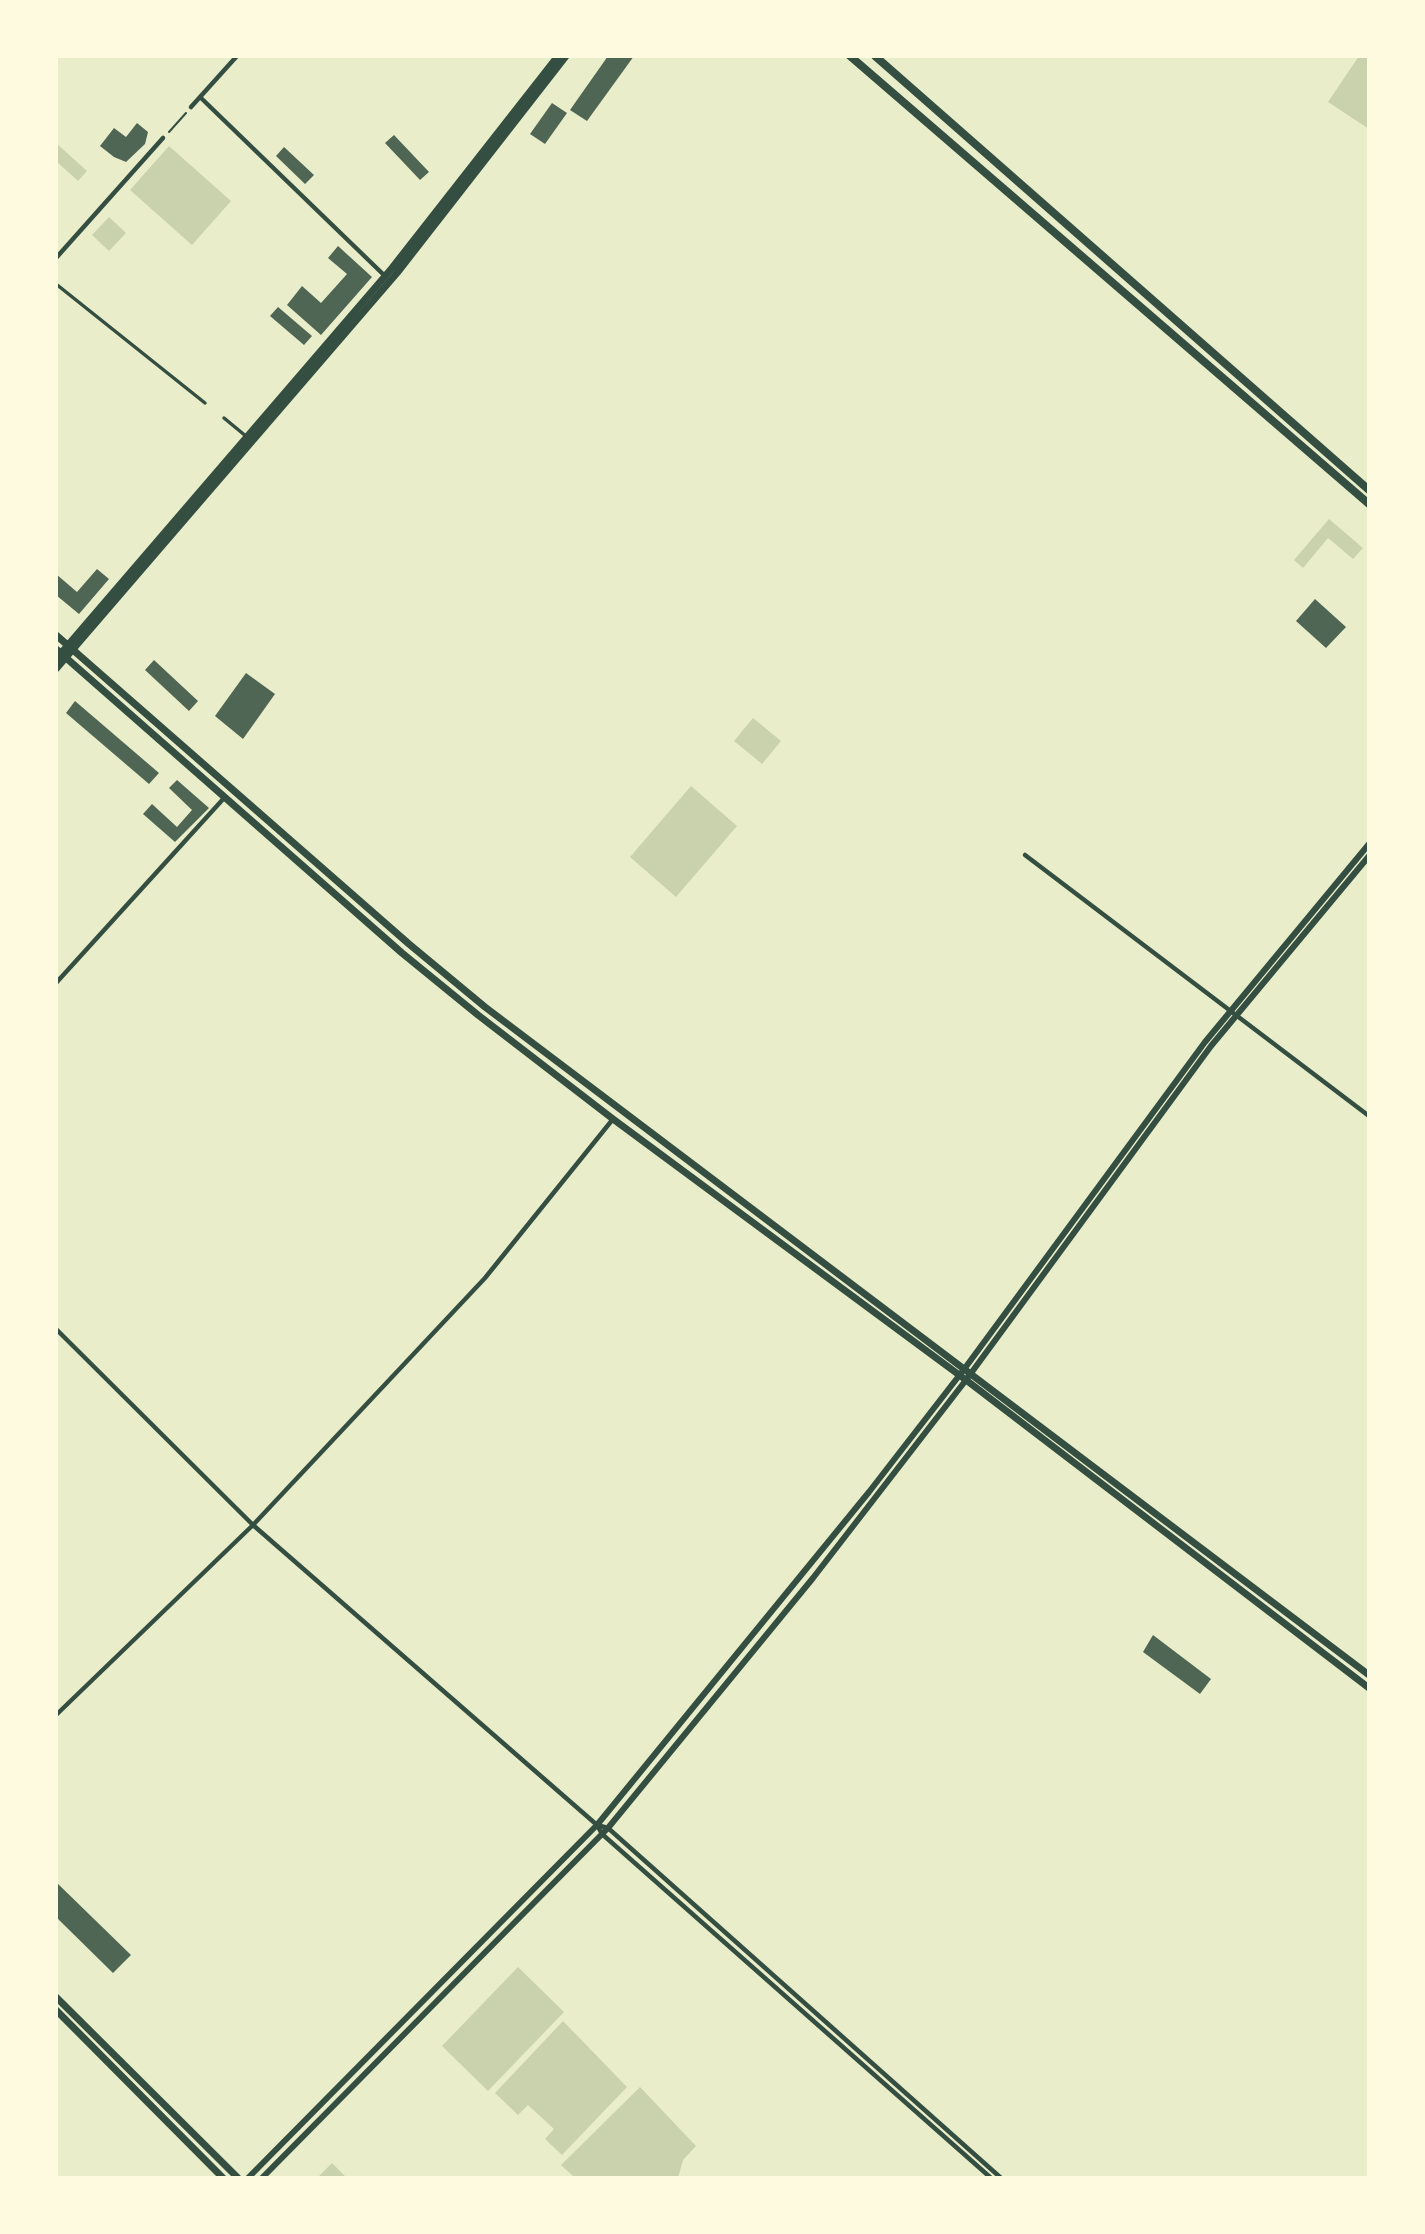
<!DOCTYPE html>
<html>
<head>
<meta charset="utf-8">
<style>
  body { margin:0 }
  #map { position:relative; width:1425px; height:2234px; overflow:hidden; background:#e9edc9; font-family:"Noto Sans",sans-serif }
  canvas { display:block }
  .frame { position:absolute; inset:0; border:58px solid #fefae0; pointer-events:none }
</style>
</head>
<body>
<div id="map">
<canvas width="1425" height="2234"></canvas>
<div class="frame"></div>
</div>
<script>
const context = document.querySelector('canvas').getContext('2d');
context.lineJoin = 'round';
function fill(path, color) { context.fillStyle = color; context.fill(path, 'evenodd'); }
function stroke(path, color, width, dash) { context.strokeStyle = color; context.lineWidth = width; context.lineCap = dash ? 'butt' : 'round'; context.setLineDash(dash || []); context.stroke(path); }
const green = new Path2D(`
  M1359 56H1369V129L1328 102Z
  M56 143 87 171 78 181 56 161Z
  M169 146 231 201 192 245 130 190Z
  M109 217 126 233 109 251 92 235Z
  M1329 519 1363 548 1353 559 1328 538 1303 568 1294 560Z
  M753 718 781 741 762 764 734 741Z
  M691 786 737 826 676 897 630 857Z
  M518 1967 564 2012 488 2091 442 2046Z
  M563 2021 627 2087 562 2155 545 2139 554 2129 528 2105 518 2115 495 2093Z
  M640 2087 696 2146 683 2160 678 2178H575L561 2165Z
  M332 2163 347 2178H317Z`);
const building = new Path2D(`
  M608 56H634L587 121 570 110Z
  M552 103 567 113 545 144 530 134Z
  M137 123 148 132 145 144 126 162 114 157 100 146 114 128 126 137Z
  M394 135 429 172 420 180 385 143Z
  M284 147 314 175 305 184 276 156Z
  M338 246 372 277 321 335 287 305 302 286 321 303 347 274 328 258Z
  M278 307 312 336 304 345 270 316Z
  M97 569 109 579 79 614 56 595V574L77 592Z
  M1315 599 1346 627 1326 648 1296 621Z
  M154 660 198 701 189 711 145 670Z
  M246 673 275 694 243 739 215 716Z
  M75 701 159 773 149 784 66 713Z
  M177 780 209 808 175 842 143 814 152 804 177 827 192 810 169 788Z
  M1153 1635 1211 1679 1200 1694 1143 1652Z
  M56 1882 131 1955 113 1973 56 1917Z`);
const path = new Path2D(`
  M169 132 186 113`);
const pedestrian = new Path2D(`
  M56 284 205 403
  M224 418 247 437`);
const minor = new Path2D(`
  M200 97 386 277
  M191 107 237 56
  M56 258 163 138
  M1025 855 1369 1116
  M56 983 225 797
  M56 1329 253 1525 597 1825 602 1834 991 2178
  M56 1715 253 1525 485 1278 613 1119
  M597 1825 608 1828 1001 2178`);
const tertiary = new Path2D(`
  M248 2178 597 1825 869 1492 965 1368 1205 1042 1369 844
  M262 2178 608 1828 813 1578 966 1380 1211 1046 1369 856`);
const secondary = new Path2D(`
  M56 635 409 944 485 1007 1369 1675
  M56 649 402 953 478 1015 613 1119 966 1380 1369 1688
  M56 659 392 268 558 56
  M56 669 397 273 566 56
  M56 1997 238 2178
  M56 2010 223 2178`);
const primary = new Path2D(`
  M850 56 1369 504
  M875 56 1369 490`);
fill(green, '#cad2ad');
fill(building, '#4f6655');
stroke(path, '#344e41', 2);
stroke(pedestrian, '#344e41', 3.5);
stroke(minor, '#344e41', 4.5);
stroke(tertiary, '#344e41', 6);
stroke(secondary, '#344e41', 7);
stroke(primary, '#344e41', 8);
</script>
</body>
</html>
